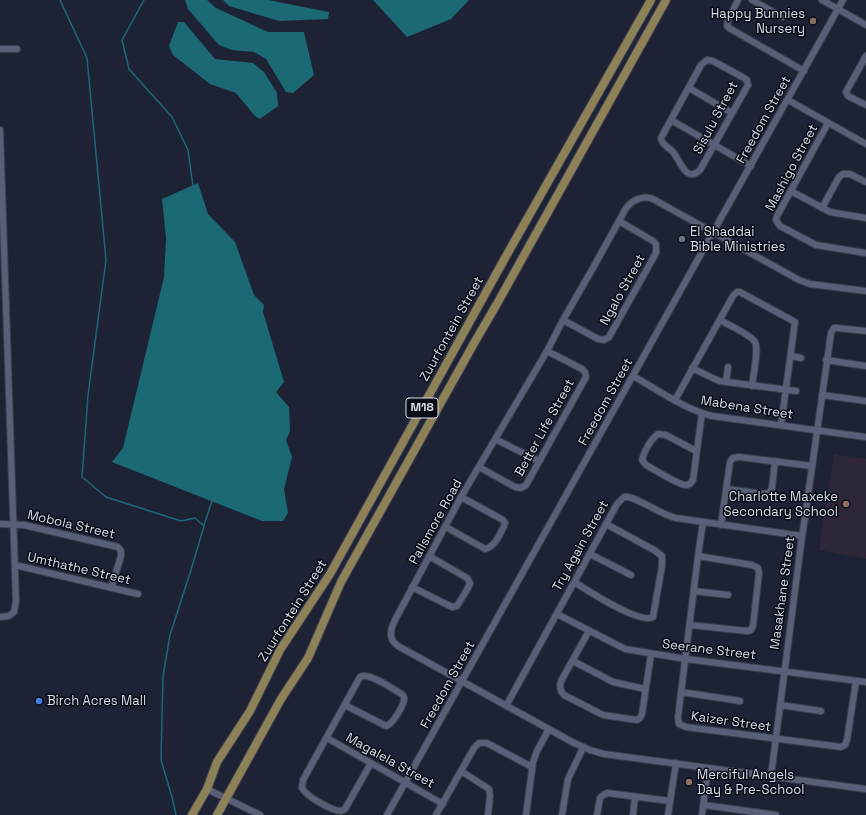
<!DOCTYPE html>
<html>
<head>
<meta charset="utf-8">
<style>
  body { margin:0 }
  canvas { display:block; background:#1d2235 }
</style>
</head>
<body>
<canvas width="866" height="815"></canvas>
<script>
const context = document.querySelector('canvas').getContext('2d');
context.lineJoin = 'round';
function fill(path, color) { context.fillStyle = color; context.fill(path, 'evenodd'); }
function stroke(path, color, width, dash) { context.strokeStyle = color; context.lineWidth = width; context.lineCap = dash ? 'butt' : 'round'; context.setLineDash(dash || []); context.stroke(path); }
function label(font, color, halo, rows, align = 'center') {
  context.font = font + ' "Space Grotesk",sans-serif'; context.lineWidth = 3; context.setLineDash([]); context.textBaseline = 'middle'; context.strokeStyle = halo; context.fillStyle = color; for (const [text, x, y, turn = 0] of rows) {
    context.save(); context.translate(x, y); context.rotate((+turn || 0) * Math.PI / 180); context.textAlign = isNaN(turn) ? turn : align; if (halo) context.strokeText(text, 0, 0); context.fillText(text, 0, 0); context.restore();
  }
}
const education = new Path2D(`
  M834 454 866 459V559L819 550Z`);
const water = new Path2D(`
  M185 0H207L216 8 268 32H304L314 75 293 93 286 92 266 59 254 52 232 50 219 45 188 9Z
  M223 0H268L329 12 328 19 279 21 229 6Z
  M373 0H469L451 19 407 37Z
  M178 22H184L215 59 253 63 264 72 277 93 278 106 260 119 255 116 236 93 210 84 173 55 169 46Z
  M198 183 208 214 235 242 254 295 264 305 263 312 284 382 276 392 289 407 290 431 286 440 292 457 284 489 288 513 283 521H262L112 462 123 448 164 277 166 238 162 199Z`);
const stream = new Path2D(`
  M60 0 87 58 106 260 88 395 82 477 106 497 181 521 195 518 204 526 191 570 170 635 163 676 161 760 172 797 176 815
  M144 0 122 40 129 69 172 117 188 150 193 186
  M204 525 212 501`);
const minor = new Path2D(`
  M738 0 728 20 727 26 729 28 804 71
  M752 0 782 17
  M822 0 866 25
  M0 49H17
  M866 56 846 92 848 96 866 105
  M707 60 713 61 744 78 747 80 748 85 700 170C686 184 680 160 673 152 669 147 662 146 661 138L701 65Z
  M689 88 732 113
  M788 100 866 144
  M671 120 751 166
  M828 123 777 216 776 220 780 226 816 245 866 253
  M0 130 16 601 14 612 9 616 0 617
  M791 191 830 212 866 218
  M822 208 839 177 843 174H850L866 182
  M866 291 810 284 799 280 653 199C643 195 631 200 625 210L593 268 563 320 547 351 461 497 395 620C390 630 388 639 398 646L574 743 590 750 604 754 866 789
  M563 320 598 339 604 340 609 337 656 253V244L653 241 619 221
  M720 320C728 325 750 334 755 342 759 350 753 376 752 386
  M791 356 801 358
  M826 360 866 366
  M692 368 719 381 796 391
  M633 376C658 390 684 409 712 416L866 437
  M726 382 728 367
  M822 395 866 401
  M675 400 733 296 737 292H740L795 322 781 425
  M495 439 539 461
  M696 451 666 435 658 434C651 439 644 451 642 460L646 465C654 469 678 485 686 485 690 485 691 483 693 480L702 413
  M479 467 515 487 521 488 526 485 586 377 585 372 582 369 547 351
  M727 489 763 494 769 493 772 488 775 461
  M703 522 698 556 678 717 679 724 686 727 841 747 845 745 847 740 856 681
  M0 524 24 525 118 547 121 551V556L111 588
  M721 525 730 462 733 458 739 457 812 466
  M446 527 485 549C495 547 500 534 504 526L505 523 503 520 461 497
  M590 554 631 575
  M15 565 138 594
  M574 582C587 590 640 625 653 617L662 566V556L654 550 606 524
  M412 587 452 607 457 606 468 588 470 583 467 578 429 556
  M694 591 728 595
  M557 614 625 649 686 659 866 682
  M690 625 747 631 751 630 753 626 759 573 758 568 752 565 698 556
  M589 631 561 681C559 687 560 691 564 695L603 715 637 720 640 718 642 714 651 654
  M573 661 613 682 645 689
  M681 692 740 701
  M345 705 386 726C392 725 405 704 404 698 403 694 403 695 400 693 391 688 369 672 360 677L303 780 302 788C306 796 332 811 341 811L345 809 371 763
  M780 705 821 711
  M506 706 617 504 624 497C635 495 660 515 676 518L802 536
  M327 738 443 804
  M461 771 489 789 490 796 488 815
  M771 776 800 552 831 333 834 328H837L866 331
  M207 789 260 815
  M704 805 776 815
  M387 815 843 0
  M436 815 474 748 479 743H487L532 767
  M526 815 533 762 537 751 549 729
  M562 815 568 779 583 748
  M597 815 600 798 602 796 607 793 670 801
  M633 815 635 797
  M668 815 676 763
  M702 815 708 768`);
const major = new Path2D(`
  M192 815 207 789 217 762 250 711 280 650 330 574 505 258 651 0
  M217 815 281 699 308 658 341 582 473 345 498 302 666 0`);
const markers = [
  [813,21,4,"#8d6e63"],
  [682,239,4,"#6b7280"],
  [846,504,4,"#8d6e63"],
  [39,701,4,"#3f7fe0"],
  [689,782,4,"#8d6e63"]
];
const shields = [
  [422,408,32]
];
const shieldNames = [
  ["M18",422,408]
];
const poiNames = [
  ["Happy Bunnies",805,14,"right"],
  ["Nursery",805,29,"right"],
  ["El Shaddai",690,232],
  ["Bible Ministries",690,247],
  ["Charlotte Maxeke",838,497,"right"],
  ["Secondary School",838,512,"right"],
  ["Birch Acres Mall",47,701],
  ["Merciful Angels",697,775],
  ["Day & Pre-School",697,790]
];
const streetNames = [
  ["Sisulu Street",716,118,-62],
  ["Freedom Street",764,120,-61],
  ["Mashigo Street",792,168,-62],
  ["Ngalo Street",623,290,-61],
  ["Zuurfontein Street",452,329,-61],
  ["Freedom Street",606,402,-61],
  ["Mabena Street",747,408,9],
  ["Better Life Street",545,428,-61],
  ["Pallsmore Road",436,522,-61],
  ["Mobola Street",71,525,13],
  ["Try Again Street",581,546,-61],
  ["Umthathe Street",79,569,13],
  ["Masakhane Street",783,593,-82],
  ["Zuurfontein Street",293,611,-58],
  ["Seerane Street",709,650,7],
  ["Freedom Street",448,685,-61],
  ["Kaizer Street",731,722,8],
  ["Magalela Street",390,761,29]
];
fill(education, '#2e2737');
fill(water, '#1a6975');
stroke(stream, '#1a6975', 1.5);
stroke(minor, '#3a3e4e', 8);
stroke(major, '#3a3e4e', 10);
stroke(minor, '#595f76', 6);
stroke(major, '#8d8158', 8);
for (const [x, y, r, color] of markers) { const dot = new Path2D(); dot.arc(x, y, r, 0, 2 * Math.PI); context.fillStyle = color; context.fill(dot); stroke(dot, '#0a0c15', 1.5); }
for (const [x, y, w] of shields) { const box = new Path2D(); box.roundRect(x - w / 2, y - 10, w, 20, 3); context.fillStyle = '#0a0c15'; context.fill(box); stroke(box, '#dadeeb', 1); }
label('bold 12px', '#dadeeb', null, shieldNames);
label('13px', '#dadeeb', '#0a0c15', poiNames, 'left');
label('13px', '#dadeeb', '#0a0c15', streetNames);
</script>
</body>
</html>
